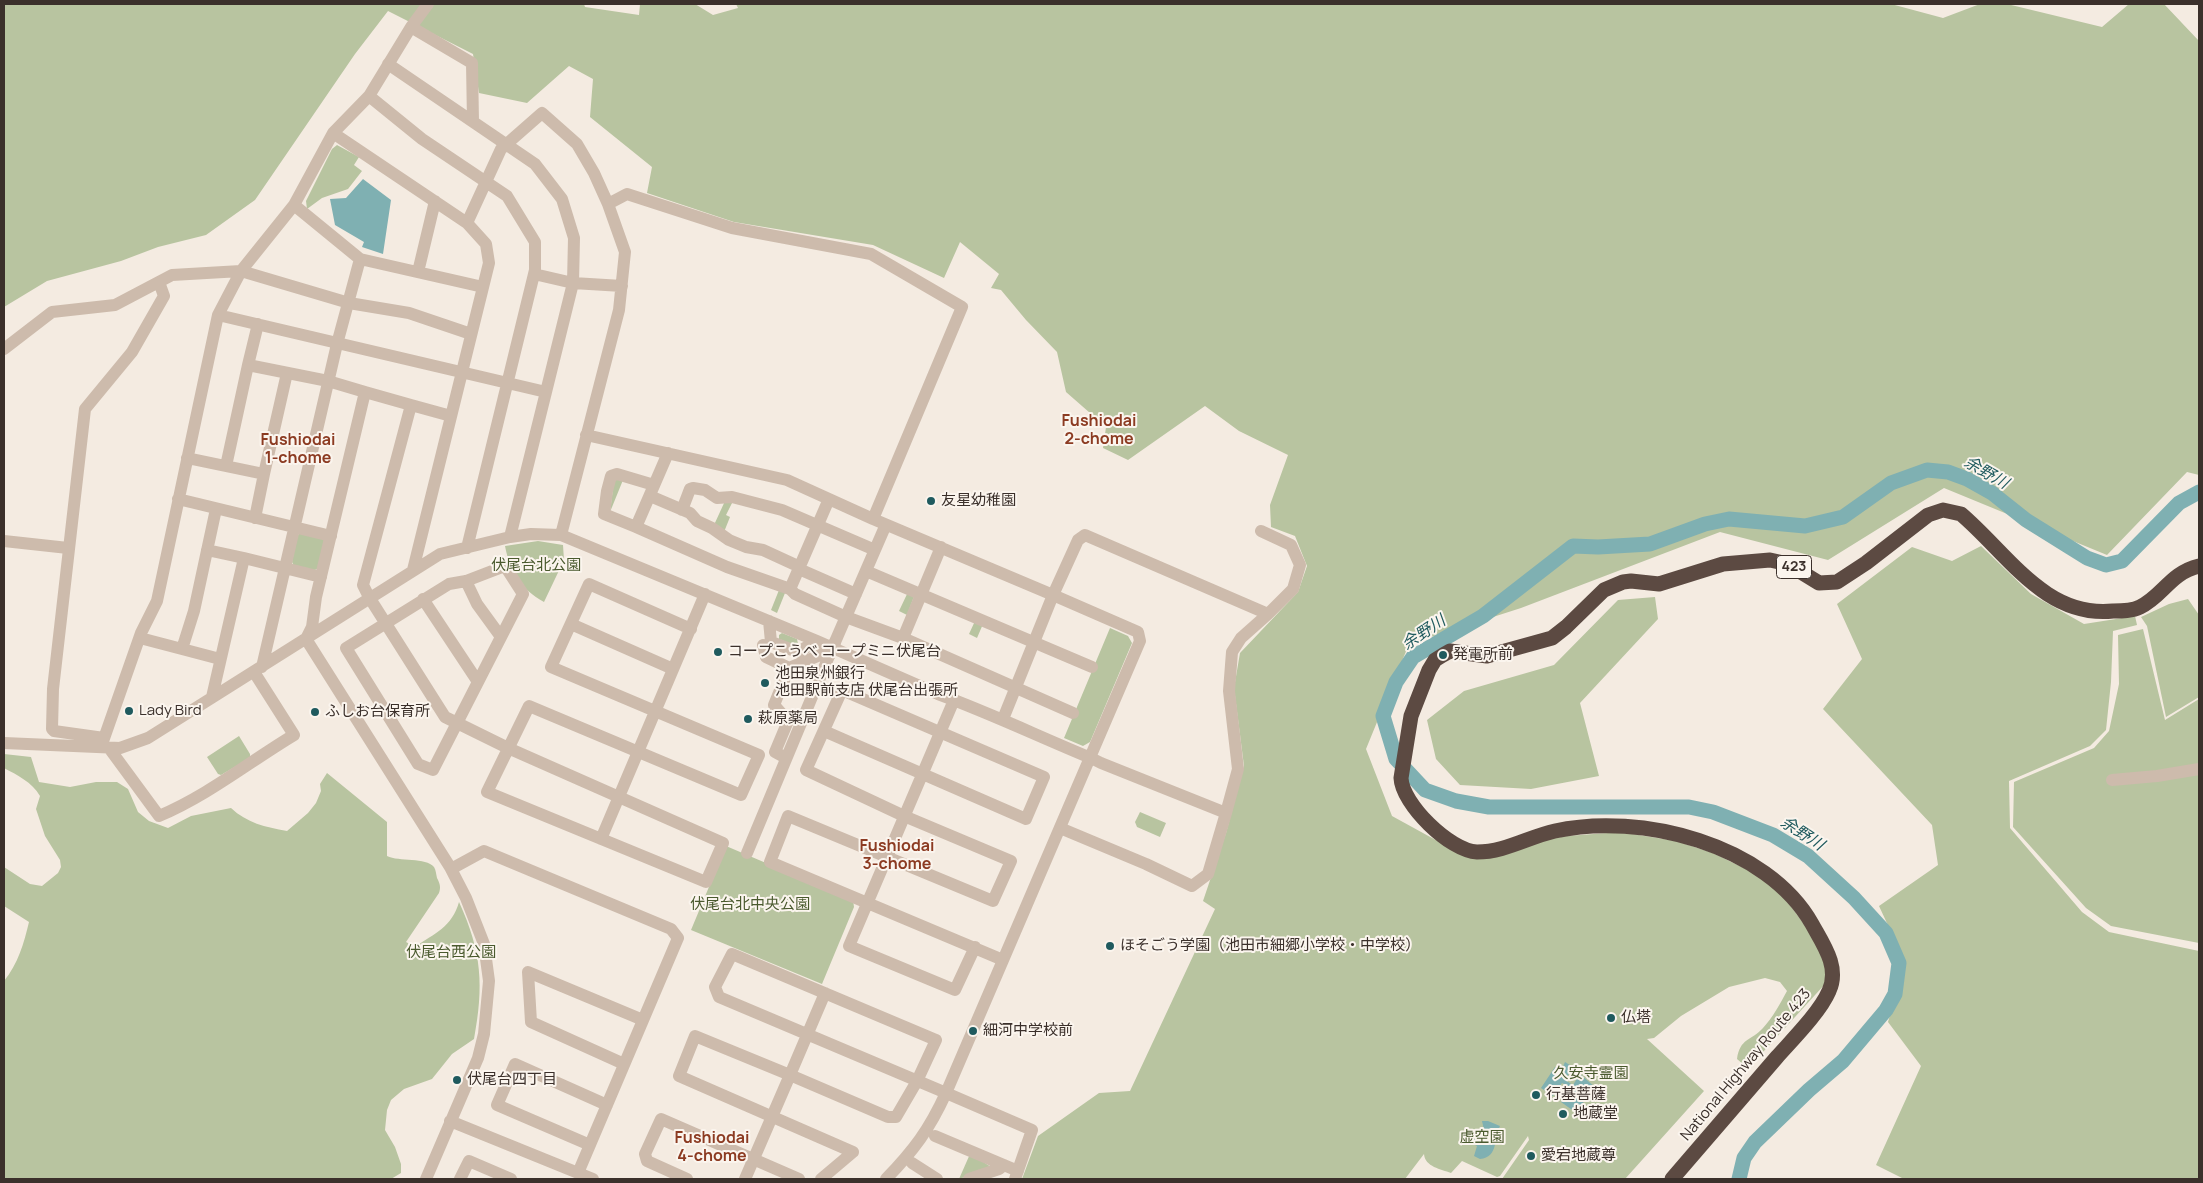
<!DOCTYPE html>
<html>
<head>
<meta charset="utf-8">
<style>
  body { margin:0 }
  #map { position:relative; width:2203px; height:1183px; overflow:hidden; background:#f4ebe1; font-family:Manrope,sans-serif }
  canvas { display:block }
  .frame { position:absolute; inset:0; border:5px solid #3b302b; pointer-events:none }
</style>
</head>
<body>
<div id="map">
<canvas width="2203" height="1183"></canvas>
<div class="frame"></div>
</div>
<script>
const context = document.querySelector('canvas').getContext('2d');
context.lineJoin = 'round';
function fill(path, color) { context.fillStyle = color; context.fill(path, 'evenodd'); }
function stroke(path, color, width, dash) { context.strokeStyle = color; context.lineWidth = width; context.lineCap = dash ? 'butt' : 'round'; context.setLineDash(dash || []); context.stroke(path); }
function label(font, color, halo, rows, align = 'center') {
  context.font = font + ' Manrope,"Noto Sans JP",sans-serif'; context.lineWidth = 4; context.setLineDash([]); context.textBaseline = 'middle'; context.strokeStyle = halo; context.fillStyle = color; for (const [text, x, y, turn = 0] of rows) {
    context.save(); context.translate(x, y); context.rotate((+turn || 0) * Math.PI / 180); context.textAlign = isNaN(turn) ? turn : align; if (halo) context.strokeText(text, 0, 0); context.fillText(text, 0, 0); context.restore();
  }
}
const green = new Path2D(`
  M4 4H584L585 7 639 15 640 4H695L713 15 738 8 736 4H1891L1943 18 1980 4H2007L2102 27 2129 4H2164L2199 41V475L2187 472 2107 555 1944 488 1828 560 1720 532 1521 608 1409 644 1366 749 1392 816 1463 855 1567 836 1620 832 1676 841 1713 853 1756 874 1781 893 1812 935 1827 969 1826 983 1753 1063 1744 1065 1737 1059C1740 1038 1751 1041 1763 1028 1773 1017 1780 1004 1787 991L1780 982 1765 978 1729 987 1681 1016 1654 1038 1647 1039 1704 1091 1625 1179H1502L1529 1140 1528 1136 1500 1176 1497 1177 1462 1161 1451 1173C1441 1169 1425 1167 1424 1154L1405 1179H1022L1038 1136 1099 1093 1130 1091 1215 909 1203 901 1226 833 1244 766 1234 688 1240 653 1298 592 1307 566 1295 536 1271 527 1270 505 1288 455 1239 431 1205 406 1128 460 1103 448 1106 427 1066 392 1057 352 1026 320 1001 290 991 288 999 274 960 242 944 278 873 245 734 222 647 193 652 167 590 117 593 79 569 66 527 103 479 93 473 54 388 11 355 54 255 200 206 235 158 247 121 261 47 281 4 307Z
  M337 145 359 157 354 165 362 171 348 189 322 198 307 209 306 201 332 149Z
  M614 480H623L610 512Z
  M725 501H733L726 515 730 517 724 532 714 525Z
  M300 533 323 538 325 541 319 568 315 570 294 566 292 562 297 536Z
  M538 541 563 545 564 560 544 602C521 589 510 572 505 546Z
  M1981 546 2031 594 2084 624 2135 616 2137 625 2113 631 2111 682 2106 730 2090 746 2009 781 2010 828 2082 912 2109 932 2199 951V1179H1904L1876 1165 1921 1066 1888 1022 1905 962 1879 906 1938 865 1932 825 1823 709 1862 659 1837 604 1912 547 1952 561Z
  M779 590 785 593 777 613 771 610Z
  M908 592 915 594 907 615 899 611Z
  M1655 597 1658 619 1580 703 1599 776 1531 789 1460 785 1436 759 1427 720 1464 691 1554 665 1618 600Z
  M2188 599 2199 615V697L2166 717 2147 626 2141 617 2169 604Z
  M975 621 983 624 977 638 969 634Z
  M1110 628 1128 636 1132 643 1090 742 1083 746 1064 738Z
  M2143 629 2165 720 2199 699V943L2111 926 2086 908 2013 827 2014 782 2094 748 2109 731 2119 684 2118 635Z
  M782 633 797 639 798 644 797 646 779 639V635Z
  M239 736 250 754V758L221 775 218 774 207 757Z
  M4 754 31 757 39 782 70 787 96 782H117L128 789 138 812 149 821 168 828 191 816 231 808C247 823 265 827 287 831L308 813 316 803 321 791 320 784 327 773 387 822V856C399 862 426 857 434 867 436 870 436 874 437 878 440 884 441 887 439 893L406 942 415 947C435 933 452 927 459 902 482 952 484 986 474 1039L452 1054 432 1079 404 1089 391 1100 387 1110 385 1130 395 1147 401 1164V1173L391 1179H4V981C18 964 24 943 29 922L4 906V867L30 884 42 886 58 873 61 867 60 860 45 836 36 809 40 796C32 782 17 775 4 768Z
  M1140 812 1166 823 1160 837 1137 827 1135 822Z
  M726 846 853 900 854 907 822 984 691 930Z
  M970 1154 993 1168 959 1179Z`);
const water = new Path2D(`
  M363 179 391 200 383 254 362 247 364 242 335 225 330 199 346 198Z
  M1565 1062 1573 1067 1565 1080 1573 1085 1580 1074 1596 1088 1575 1112 1561 1102 1570 1087 1562 1083 1553 1096 1541 1088 1555 1067H1558V1070L1561 1071Z
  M1482 1121H1488L1500 1126C1493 1139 1499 1157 1480 1159L1474 1156 1477 1146 1469 1142 1481 1136 1484 1130Z`);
const river = new Path2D(`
  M1739 1179 1744 1158 1755 1142 1809 1090 1843 1061 1886 1010 1895 994 1899 963 1886 933 1854 898 1808 856 1773 835 1713 812 1689 807H1489L1456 801 1425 790 1396 759 1383 716 1396 682 1413 657 1483 616 1573 546 1598 547 1650 544 1705 524 1729 519 1805 526 1843 517 1891 483 1927 470 1948 472 1967 479 1992 493 2026 520 2087 558 2106 565 2122 561 2179 503 2199 492`);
const minor = new Path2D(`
  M411 27 472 63 473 122
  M388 64 535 164 562 199 574 238 573 283 546 392
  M369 96 422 139 507 196 535 242V270L467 548
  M333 133 467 223 486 244 489 263 413 570
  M608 204 627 194 732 228 871 254 962 307 873 519
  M467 223 501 149 542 113 577 144 594 173 608 204 625 252 619 310 561 535
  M360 259 483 287
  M418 272 435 201
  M534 274 573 283 622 286
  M218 315 546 392 510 537
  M258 324 248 365 328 381 365 392
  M4 349 52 312 115 305 172 275 241 271 294 205 333 133 369 96 411 27 428 4
  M411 405 451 416
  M586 435 787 480 873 519 1053 595 1005 714
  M668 453 636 527 727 567 790 589 829 499
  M187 458 264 474 255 518
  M226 466 248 365
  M264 474 287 373
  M650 496 690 513 697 521 712 528 729 540 746 547 763 550 800 567
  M178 499 331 536
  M682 510 690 489 693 488 705 490 717 498 732 497 782 510 875 550
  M636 527 604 514 607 491 611 476 617 474 654 485
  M1261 531 1291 545 1300 565 1293 589 1268 614
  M4 541 68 548
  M941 547 903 638 1073 713
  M207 550 244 558
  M505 566 523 594 433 770 418 764 346 648 449 584 466 581Z
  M799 569 856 594
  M866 571 1092 667
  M466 581 477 604 501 637
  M790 589 795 594 846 617 903 638
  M423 599 478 682
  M769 621 771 642 798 652 817 641
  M571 624 673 669
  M140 638 182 649 194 611 216 509
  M306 639 312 627 316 597 365 392 411 405 363 585 369 597 445 717 508 748 723 843 706 882 487 792 529 706 741 795 759 755 551 667 589 584 691 629
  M306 639 450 867 466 898 484 944 489 981 484 1034 478 1058 426 1179
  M835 642 884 529
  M763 645 766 657 789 668
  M182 649 220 659
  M262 667 337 344 360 259 294 205
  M212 697 244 558 321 577
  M954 700 849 946 955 990 975 947
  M824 731 1026 819 1044 777 842 690 806 770 904 816 1011 861 993 901 788 816 770 862 1003 960
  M104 738 54 731 52 729 53 689 85 409 132 352 164 296 159 282
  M4 743 120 748 148 738 440 554 510 537 531 534 561 535 817 641 938 694C990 713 1040 737 1091 758L1101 763 1226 813 1238 769 1229 691 1232 652 1241 638 1268 614 1085 535 1078 540 1053 595 1138 632 1140 641 946 1093C929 1130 914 1150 886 1179
  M101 747 141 633 157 601 218 315 241 271 349 303 409 313 471 334
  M109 748 159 816C207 796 249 762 294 735L254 672
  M786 758 775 752 788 721 774 705 789 668 825 653
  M2112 780 2157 776 2199 769
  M1060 828 1146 864 1192 886 1208 874 1226 813
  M601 839 705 594
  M747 853 829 656
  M451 869 484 851 671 929 678 938 578 1173
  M825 993 790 1075 888 1117H896L917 1081 936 1040 732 954 715 987 719 997C824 1041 928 1085 1032 1130L1015 1179
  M624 1064 531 1022 528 972 643 1020
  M450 1121 593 1179
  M935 1136 1018 1171
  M590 1145 497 1105 515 1064 607 1105
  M912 1163 937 1179
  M460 1179 469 1161 511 1179
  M687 1179 647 1161 645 1154 661 1119 799 1179
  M745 1179C760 1144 775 1109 790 1075L695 1036 679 1076 853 1152 821 1179
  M969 1179 999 1169 1004 1165`);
const highway = new Path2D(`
  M1672 1179C1707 1138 1742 1098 1777 1057 1793 1039 1820 1012 1829 991 1840 967 1823 944 1812 924 1767 844 1640 812 1555 831 1528 837 1505 852 1477 852 1450 851 1402 804 1401 778L1411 716 1429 670 1435 660 1443 655 1450 651 1487 656 1552 638 1566 627 1604 590 1623 582 1631 581 1659 584 1723 564 1770 560 1788 564 1819 583 1837 582 1866 563 1928 515 1943 510 1961 514C2008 554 2045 618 2113 611 2122 611 2132 611 2140 607 2163 596 2170 573 2199 566`);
const minorBridge = new Path2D(`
  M829 656 835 642`);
const markers = [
  [931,501,5,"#1f5a5e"],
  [718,652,5,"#1f5a5e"],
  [1443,655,5,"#1f5a5e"],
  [765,683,5,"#1f5a5e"],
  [129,711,5,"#1f5a5e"],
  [315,712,5,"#1f5a5e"],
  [748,719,5,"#1f5a5e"],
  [1110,946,5,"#1f5a5e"],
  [1611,1018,5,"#1f5a5e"],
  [973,1031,5,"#1f5a5e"],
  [457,1080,5,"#1f5a5e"],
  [1536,1095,5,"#1f5a5e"],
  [1563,1114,5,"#1f5a5e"],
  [1531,1156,5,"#1f5a5e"]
];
const shields = [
  [1794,567,35]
];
const shieldNames = [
  ["423",1794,567]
];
const poiNames = [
  ["友星幼稚園",941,501],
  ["コープこうべ コープミニ伏尾台",728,652],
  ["発電所前",1453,655],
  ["池田泉州銀行",775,674],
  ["池田駅前支店 伏尾台出張所",775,691],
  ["Lady Bird",139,711],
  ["ふしお台保育所",325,712],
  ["萩原薬局",758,719],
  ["ほそごう学園（池田市細郷小学校・中学校）",1120,946],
  ["仏塔",1621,1018],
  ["細河中学校前",983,1031],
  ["伏尾台四丁目",467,1080],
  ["行基菩薩",1546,1095],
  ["地蔵堂",1573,1114],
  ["愛宕地蔵尊",1541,1156]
];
const parkNames = [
  ["伏尾台北公園",536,566],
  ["伏尾台北中央公園",750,905],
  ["伏尾台⻄公園",451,953],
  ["久安寺霊園",1591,1074],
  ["虚空園",1482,1138]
];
const streetNames = [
  ["National Highway Route 423",1746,1065,-50]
];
const neighbourhoodNames = [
  ["Fushiodai",1099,422],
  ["2-chome",1099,440],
  ["Fushiodai",298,441],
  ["1-chome",298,459],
  ["Fushiodai",897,847],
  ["3-chome",897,865],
  ["Fushiodai",712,1139],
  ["4-chome",712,1157]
];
const waterNames = [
  ["余野川",1986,473,30],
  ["余野川",1424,633,-34],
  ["余野川",1802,834,33]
];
fill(green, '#b8c4a0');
fill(water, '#7fb0b2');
stroke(river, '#7fb0b2', 15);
stroke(minor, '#cdbbac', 12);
stroke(highway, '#5c4a42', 15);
stroke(minorBridge, '#cdbbac', 12);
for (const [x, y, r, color] of markers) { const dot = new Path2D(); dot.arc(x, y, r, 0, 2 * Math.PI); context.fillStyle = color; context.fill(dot); stroke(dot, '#fbf5ee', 2); }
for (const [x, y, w] of shields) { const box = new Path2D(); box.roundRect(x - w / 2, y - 11.5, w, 23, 4); context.fillStyle = '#fbf5ee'; context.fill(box); stroke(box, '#3b302b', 1); }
label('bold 14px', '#3b302b', null, shieldNames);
label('15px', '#3b302b', '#fbf5ee', poiNames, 'left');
label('15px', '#4a5a2e', '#fbf5ee', parkNames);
label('15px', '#3b302b', '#fbf5ee', streetNames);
label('bold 16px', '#8c3b22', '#fbf5ee', neighbourhoodNames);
label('italic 16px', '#1f5a5e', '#fbf5ee', waterNames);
</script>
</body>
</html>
